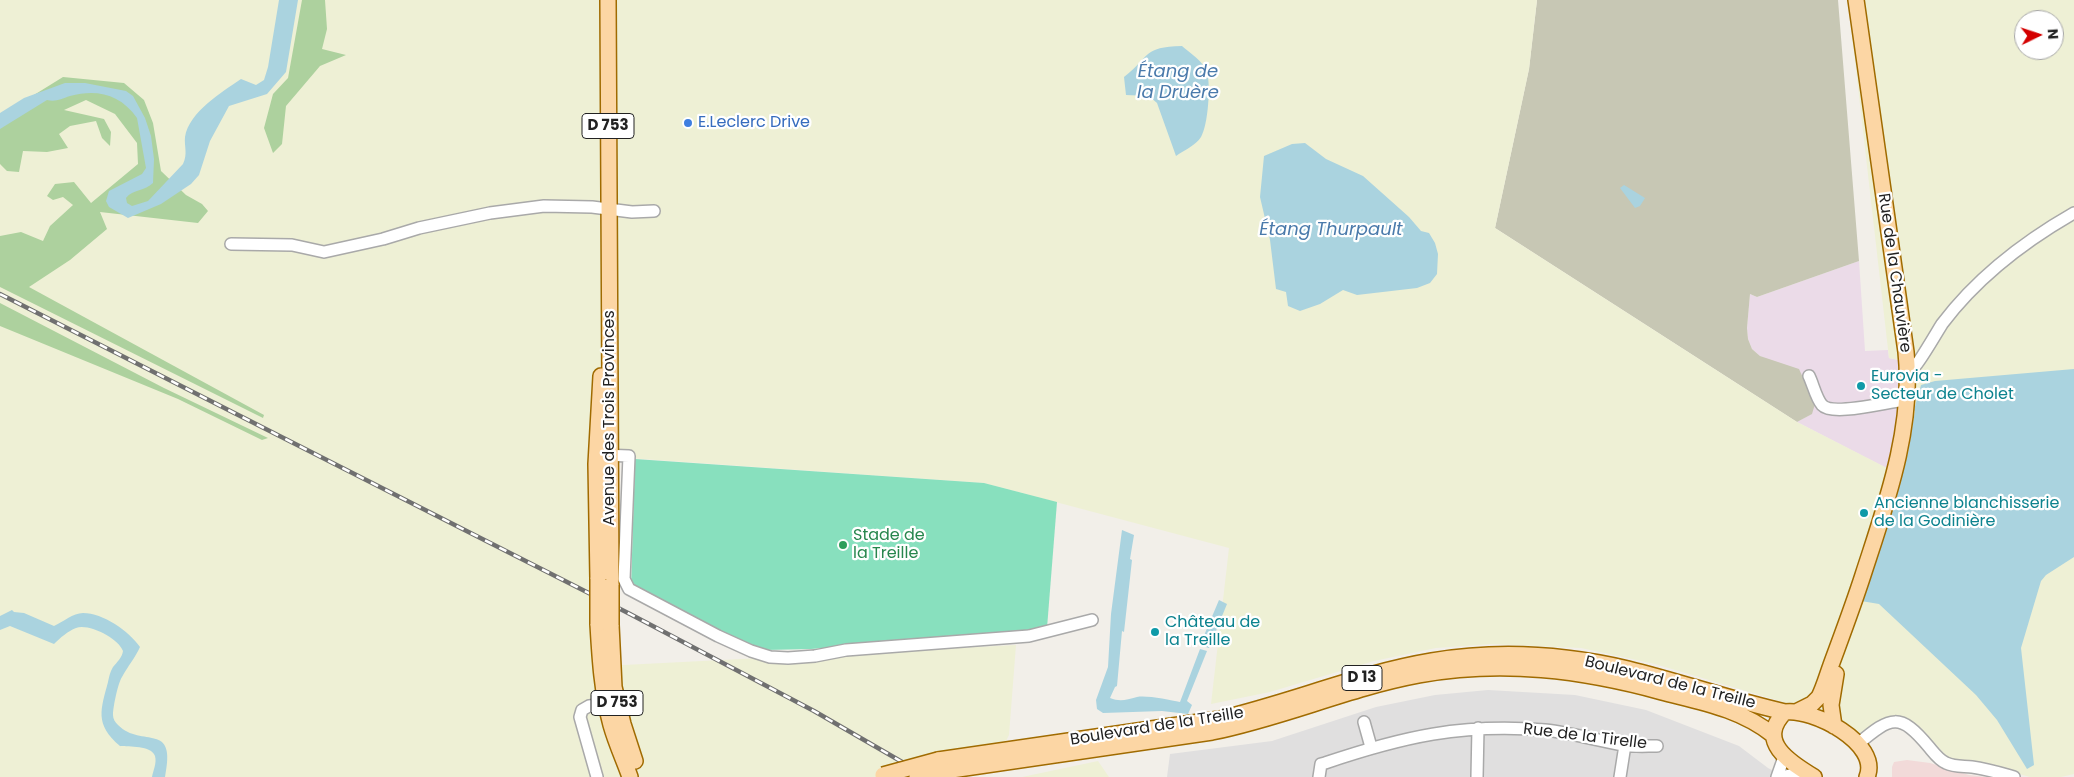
<!DOCTYPE html>
<html>
<head>
<meta charset="utf-8">
<style>
  body { margin:0 }
  #map { position:relative; width:2074px; height:777px; overflow:hidden; background:#f2efe9; font-family:Poppins,sans-serif }
  canvas { display:block }
  .north { position:absolute; left:2014px; top:10px; width:50px; height:50px; box-sizing:border-box; background:#fff; border:1px solid #a7a7a7; border-radius:50%; rotate:86deg; font-size:14px; font-weight:700; line-height:20px; text-align:center; color:#222 }
  .north::after { content:''; display:block; margin:auto; width:18px; height:22px; background:#d40000; clip-path:polygon(50% 0,100% 100%,50% 72%,0 100%) }
</style>
</head>
<body>
<div id="map">
<canvas width="2074" height="777"></canvas>
<div class="north">N</div>
</div>
<script>
const context = document.querySelector('canvas').getContext('2d');
context.lineJoin = 'round';
function fill(path, color) { context.fillStyle = color; context.fill(path, 'evenodd'); }
function stroke(path, color, width, dash) { context.strokeStyle = color; context.lineWidth = width; context.lineCap = dash ? 'butt' : 'round'; context.setLineDash(dash || []); context.stroke(path); }
function label(font, color, halo, rows, align = 'center') {
  context.font = font + ' Poppins,sans-serif'; context.lineWidth = 4.5; context.setLineDash([]); context.textBaseline = 'middle'; context.strokeStyle = halo; context.fillStyle = color; for (const [text, x, y, turn = 0] of rows) {
    context.save(); context.translate(x, y); context.rotate((+turn || 0) * Math.PI / 180); context.textAlign = isNaN(turn) ? turn : align; if (halo) context.strokeText(text, 0, 0); context.fillText(text, 0, 0); context.restore();
  }
}
const residential = new Path2D(`
  M1488 690 1575 695 1646 710 1739 746 1768 768 1786 777H1167L1170 754 1272 741 1376 707 1435 695Z`);
const commercial = new Path2D(`
  M1907 760 1930 763 1969 775 1986 777H1892V767L1894 762Z`);
const industrial = new Path2D(`
  M1859 261 1865 351 1888 350 1889 358 1899 360V417L1888 469 1797 422 1811 414 1771 361 1760 356 1752 349 1748 339 1747 328 1750 294 1757 297Z`);
const construction = new Path2D(`
  M1537 0H1838L1859 261 1757 297 1750 294 1747 328 1748 339 1752 349 1760 356 1799 369 1815 404 1812 414 1797 422 1495 228 1529 69Z`);
const farmland = new Path2D(`
  M0 0H1537L1529 69 1495 228 1797 422 1889 469 1899 417V360L1889 358 1848 0H2074V774L2061 777H2030L1975 761 1949 759 1922 729 1906 718 1890 717 1876 722 1861 733 1850 731 1800 707 1655 664 1581 648 1492 644 1436 648 1374 661 1270 692 1211 704 1229 548 984 483 614 457 604 666 1016 645 1009 735 1005 743 967 777H0ZM2024 20H2054V50H2024Z
  M1098 761 1109 777H1022Z`);
const forest = new Path2D(`
  M302 0H325L327 29 322 49 346 55 320 66 286 106 282 144 273 153 264 128 273 94 288 78Z
  M63 77 124 83 144 100 153 123 161 171 186 195 202 204 208 211 198 223 100 212 107 229 70 260 29 287 264 415 263 418 0 287V236L21 232 43 241 50 226 73 205 63 197 53 200 47 196 55 184 74 182 91 203 138 164 137 143 115 114 86 100 64 110 104 119 111 132 110 146 102 138 96 121 70 126 59 134 68 148 47 152 23 151 19 172 7 171 0 164V116Z
  M0 303 164 388 268 438 262 440 178 399 0 326Z`);
const pitch = new Path2D(`
  M635 459 984 483 1057 502 1047 628 977 636 811 649 765 650 712 628 631 587Z`);
const water = new Path2D(`
  M279 0H298L286 72 267 94 229 106 210 141 199 175 191 184 161 204 128 218 109 207 106 201 109 191 142 174 146 168 137 118C120 94 97 89 70 96 61 99 56 102 47 100L0 129V113L24 98 65 83H85L126 91 133 96 145 118 151 136 154 159 153 183C145 191 133 189 126 198L127 203 132 206 148 201 183 164C188 154 184 146 185 137 189 112 222 92 241 79L256 85 264 80 268 67Z
  M1182 46C1190 53 1203 61 1207 72 1211 85 1208 126 1201 137 1196 145 1183 151 1176 156L1157 103 1149 96 1126 95 1124 77C1151 56 1142 47 1182 46Z
  M1305 143 1326 159 1363 176 1409 217 1421 231 1429 233 1435 243 1438 254 1437 274 1430 283 1417 288 1357 295 1343 290 1320 304 1300 311 1288 306 1286 292 1276 289 1270 240 1260 197 1264 156 1292 144Z
  M1624 185 1645 198 1640 206 1635 208 1620 188Z
  M2074 369V557L2046 575 2041 581 2021 648 2034 765 2027 769 1997 720 1976 695 1879 604 1861 601 1908 453 1915 411 1914 410 1921 385 1935 381Z
  M1122 530 1134 535 1130 559 1132 560 1124 632 1122 631 1117 686 1115 687 1110 698C1120 702 1126 700 1137 697 1146 695 1170 700 1180 702L1200 649 1207 651 1187 701 1192 705 1188 714 1162 711 1103 713 1097 709 1096 700 1108 667 1111 614Z
  M1219 600 1227 604 1209 648 1200 645Z
  M12 610 14 612 24 613 54 626C63 622 73 613 83 613 103 613 129 631 140 647 135 658 128 666 122 677 118 683 113 707 113 715 113 719 115 722 118 725 142 749 177 720 165 777H152C153 771 157 763 155 756 151 745 129 747 120 746 94 724 101 709 108 682 109 677 110 672 113 667 117 662 122 658 123 651 119 639 89 623 76 628 68 631 60 638 54 644L10 626 0 630V616Z`);
const minor = new Path2D(`
  M231 244 292 245 324 252 383 239 419 228 490 213 544 206 592 207 632 212 654 211
  M1908 369C1910 368 1913 368 1915 366 1919 363 1937 332 1942 324 1976 279 2025 241 2074 213
  M1809 376C1813 384 1816 398 1822 405 1833 417 1889 401 1907 400
  M603 455 629 456 624 579 629 589 718 636 751 651 770 657 788 658 815 656 846 650 1029 636 1092 620
  M1364 722 1371 747
  M1858 744C1891 716 1900 712 1929 747 1934 753 1939 760 1946 763 1954 767 1963 766 1972 767 1987 769 2000 773 2014 777
  M597 777 580 717 582 710 589 706 606 704
  M1319 777 1321 764 1325 763C1402 737 1462 723 1545 730 1571 733 1597 740 1623 745 1634 747 1646 746 1657 746
  M1477 777 1478 728
  M1620 777 1625 745
  M1777 777 1784 757
  M1783 777 1803 771`);
const major = new Path2D(`
  M608 0 611 585
  M598 579 596 464 601 376
  M598 624C600 659 602 692 611 725 616 743 624 760 630 777
  M611 625 614 687 623 724 635 761
  M1798 711 1812 704 1819 697C1824 687 1827 676 1831 665 1842 635 1853 606 1863 575 1886 504 1914 428 1906 352L1856 0
  M1834 726 1831 705 1836 674
  M938 760 1220 719C1292 702 1360 673 1432 661 1496 650 1564 654 1628 669 1681 682 1732 700 1785 712
  M945 771 1212 732C1282 718 1349 688 1419 675 1502 660 1582 670 1662 692 1701 702 1741 709 1773 735
  M1814 777C1789 762 1756 741 1785 712 1812 708 1881 743 1867 777`);
const rail = new Path2D(`
  M0 294 630 614 814 711 928 777`);
const majorBridge = new Path2D(`
  M598 579V624
  M611 585V625
  M883 775 938 760
  M917 777 945 771`);
const markers = [
  [688,123,5,"#3f7fe0"],
  [1861,386,5,"#0f9aa8"],
  [1864,513,5,"#0f9aa8"],
  [843,545,5,"#2e9e5b"],
  [1155,632,5,"#0f9aa8"]
];
const shields = [
  [608,126,52],
  [1362,678,40],
  [617,703,52]
];
const shieldNames = [
  ["D 753",608,126],
  ["D 13",1362,678],
  ["D 753",617,703]
];
const shopNames = [
  ["E.Leclerc Drive",698,123]
];
const streetNames = [
  ["Rue de la Chauvière",1894,273,82],
  ["Avenue des Trois Provinces",610,418,-90],
  ["Boulevard de la Treille",1670,683,14],
  ["Boulevard de la Treille",1157,727,-9],
  ["Rue de la Tirelle",1585,737,7]
];
const cultureNames = [
  ["Eurovia -",1871,377],
  ["Secteur de Cholet",1871,395],
  ["Ancienne blanchisserie",1874,504],
  ["de la Godinière",1874,522],
  ["Château de",1165,623],
  ["la Treille",1165,641]
];
const leisureNames = [
  ["Stade de",853,536],
  ["la Treille",853,554]
];
const waterNames = [
  ["Étang de",1178,72],
  ["la Druère",1178,93],
  ["Étang Thurpault",1331,230]
];
fill(residential, '#e0dfdf');
fill(commercial, '#f2dad9');
fill(industrial, '#ebdbe8');
fill(construction, '#c7c7b4');
fill(farmland, '#eef0d5');
fill(forest, '#add19e');
fill(pitch, '#88e0be');
fill(water, '#aad3df');
stroke(minor, '#a9a9a9', 14);
stroke(major, '#a06b00', 18);
stroke(minor, '#fff', 11);
stroke(major, '#fcd6a4', 15);
stroke(rail, '#707070', 4.5);
stroke(rail, '#fff', 2.5, [8]);
stroke(majorBridge, '#a06b00', 18, []);
stroke(majorBridge, '#fcd6a4', 15);
for (const [x, y, r, color] of markers) { const dot = new Path2D(); dot.arc(x, y, r, 0, 2 * Math.PI); context.fillStyle = color; context.fill(dot); stroke(dot, '#fff', 2); }
for (const [x, y, w] of shields) { const box = new Path2D(); box.roundRect(x - w / 2, y - 12.5, w, 25, 4); context.fillStyle = '#fff'; context.fill(box); stroke(box, '#222', 1); }
label('bold 15px', '#222', null, shieldNames);
label('16px', '#366cbe', '#fff', shopNames, 'left');
label('16px', '#222', '#fff', streetNames);
label('16px', '#0d838f', '#fff', cultureNames, 'left');
label('16px', '#27864d', '#fff', leisureNames, 'left');
label('italic 18px', '#4a7aab', '#fff', waterNames);
</script>
</body>
</html>
